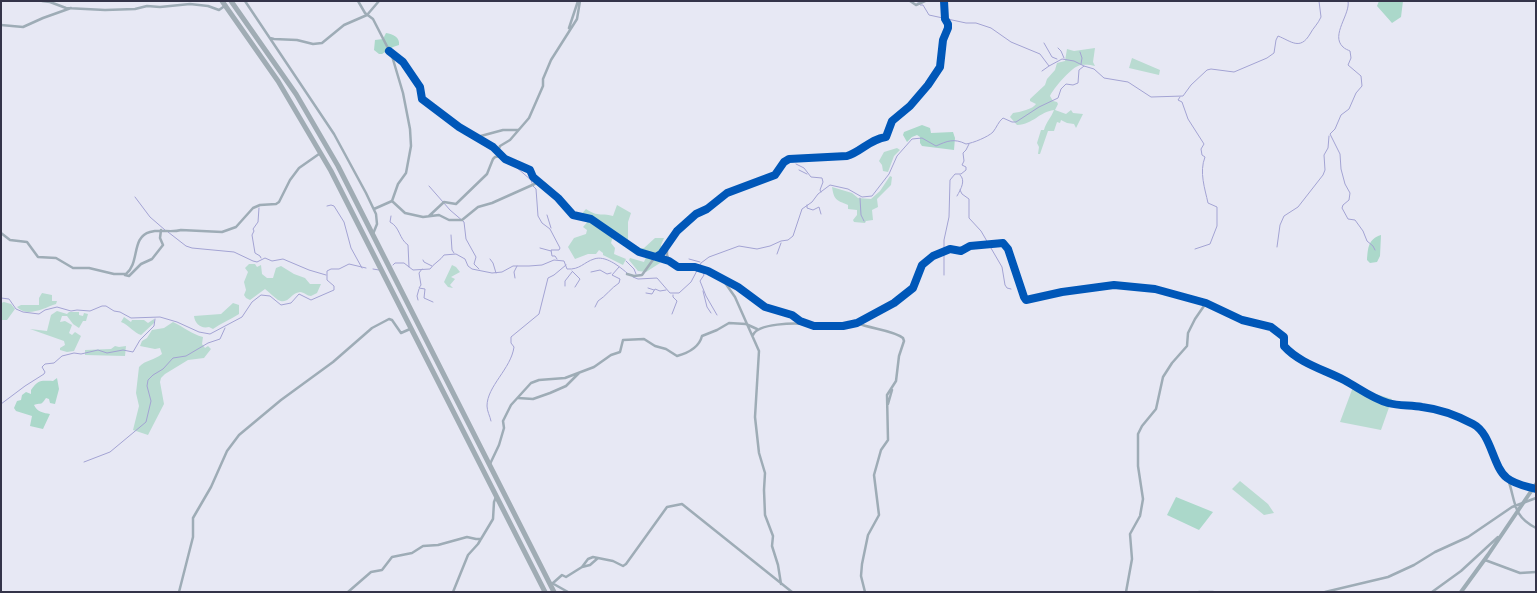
<!DOCTYPE html>
<html>
<head>
<meta charset="utf-8">
<style>
  body { margin:0 }
  #map { position:relative; width:1537px; height:593px; overflow:hidden; background:#e7e8f4; font-family:"DejaVu Sans",sans-serif }
  canvas { display:block }
  .frame { position:absolute; inset:0; border:2px solid #343449; pointer-events:none }
</style>
</head>
<body>
<div id="map">
<canvas width="1537" height="593"></canvas>
<div class="frame"></div>
</div>
<script>
const context = document.querySelector('canvas').getContext('2d');
context.lineJoin = 'round';
function fill(path, color) { context.fillStyle = color; context.fill(path, 'evenodd'); }
function stroke(path, color, width, dash) { context.strokeStyle = color; context.lineWidth = width; context.lineCap = dash ? 'butt' : 'round'; context.setLineDash(dash || []); context.stroke(path); }
const green = new Path2D(`
  M1095 48 1093 62 1095 66C1090 65 1083 64 1078 66 1070 69 1053 89 1050 96L1053 101 1057 102 1058 104 1055 110 1066 114 1071 110 1073 113 1083 114 1076 128 1074 124 1067 123 1061 120 1060 123 1057 122 1054 131H1048L1040 154H1038L1039 147 1037 143 1041 130H1044C1046 122 1051 118 1054 110 1039 112 1034 124 1017 125L1010 117 1013 113C1020 112 1033 109 1036 104L1030 101V99L1045 85 1047 79 1055 70 1057 63 1065 61 1067 49 1074 51Z
  M1132 58 1160 70 1159 75 1129 68Z
  M897 148 900 150 894 156 888 172 883 171 882 165 879 161 884 152Z
  M890 176 892 177 891 185 877 199 878 207 872 210 873 220 866 221 865 223 854 222 853 220 857 215V210L848 209V205C836 200 834 200 832 187L852 193 858 198 871 199 880 191Z
  M617 205 631 213 628 222V244L635 249 644 248 655 238H664L661 245C663 250 661 253 657 257L659 258 660 263 646 272 638 271 629 260 630 258 644 262 647 255 636 252 613 236 611 243 615 248 614 254 626 259 623 265 603 255V253L599 250 596 254H588L575 259 568 247 574 238 586 234 587 230 583 227 590 219 578 218 586 209C599 218 601 212 613 216Z
  M249 264H255L257 267 261 265 262 274 267 278H273L276 268 281 266 294 274 305 278 310 284H321L317 293 311 296C307 296 304 292 300 292 290 293 289 305 278 300 274 297 270 293 265 289L250 300 246 298 244 295 246 290 244 282 248 272 245 268Z
  M452 265 456 267 460 272 451 277 455 279 450 285 453 288 448 287 444 282Z
  M42 293 52 295V301H57L56 304C44 308 27 318 17 307L21 305H39V298Z
  M4 302 11 304 15 309 7 320H1V303Z
  M233 303 239 305V314C230 320 221 323 213 329L209 327C201 329 195 324 194 316L221 314Z
  M57 311 67 314 69 312H79V315L83 316 84 313 88 314 86 321H83L79 328 73 324 67 316H62L60 322 65 321 72 325 69 333 72 335 75 332 81 336 74 351 67 352 60 350V348L65 345 64 341 30 329 47 331 51 315Z
  M124 317 131 322 132 320H144L148 323 154 319V323L141 335C134 333 129 325 121 322Z
  M173 322C184 327 191 334 203 337L202 344 205 348 208 346 211 349 204 358 188 360 165 374 161 378 160 382 164 404 148 435 133 430 139 406 136 393 139 367C145 360 155 360 162 354L160 348 155 349 140 346 142 341 147 338 152 330 164 328Z
  M115 346 119 347 126 346 125 356 85 355V350L111 349Z
  M1353 387 1392 399 1381 430 1340 422Z
  M1240 481 1268 504 1274 513 1264 515 1232 489Z`);
const forest = new Path2D(`
  M1379 1H1403L1401 17 1392 23 1377 6Z
  M386 33C393 34 400 37 399 45L393 47 382 54H379L374 50 375 40 383 39Z
  M922 125 930 128 931 133 953 132 955 138 954 150 922 146 920 143V137L917 135 912 137 907 142 903 135 904 132Z
  M1381 235 1380 256 1377 262 1370 263 1367 260C1368 248 1368 239 1381 235Z
  M57 378 59 389 55 404 50 403 49 399 46 398C40 407 41 402 34 405 37 412 44 413 50 414L43 429 30 426 32 416 16 411 14 408 17 401 21 400 22 395 26 392 31 394V390C39 379 41 381 53 381Z
  M1176 497 1213 512 1199 530 1167 515Z`);
const stream = new Path2D(`
  M917 1 920 5H923L929 15 966 23H976L991 28 1011 42 1040 54 1049 66 1062 59 1074 61 1084 66
  M1348 1C1351 14 1330 35 1343 47 1345 49 1348 50 1350 51L1351 58 1348 65 1361 76 1362 86 1356 93 1349 109 1341 115 1335 129 1330 134 1340 154 1341 169 1345 184 1350 193 1349 200 1343 205 1342 208 1348 219 1355 220 1363 231 1367 241 1373 246 1375 250
  M1044 43 1052 57 1057 59
  M1058 48 1061 51 1064 58
  M1080 52 1082 58 1081 64
  M1042 71 1049 66
  M1180 97 1178 100 1182 102 1188 119 1204 144 1201 149 1202 155 1205 157C1199 172 1205 189 1208 203L1217 207V226L1210 244 1195 249
  M796 164 804 168 811 177 822 178 823 182 820 190 821 192
  M516 167 531 180 533 186 536 189 538 216 542 223 550 229 560 248 559 250H551L552 256H555L557 259
  M799 170 807 174
  M429 186 450 210 464 222 466 239 476 257 474 264 479 269
  M960 190 962 194 969 199V218L981 231 1002 267 1005 285 1007 288 1011 289
  M957 196C961 189 966 180 960 175
  M135 197 150 217 165 230
  M860 198 861 215 864 221
  M807 205V208L813 210 819 207 821 214
  M327 206 331 205 334 206 344 222 351 248 362 268
  M259 208 258 222 253 229 254 231 252 235 255 253 260 256 261 258
  M547 215 551 228
  M391 216 390 222C400 227 399 239 408 245L409 267
  M168 232 186 246 192 248 234 252 253 261 257 262 265 258 272 261 283 259 309 270 326 275
  M451 235 452 250 454 253
  M1277 247 1280 225 1284 216 1298 207 1323 175 1325 170 1324 155 1328 148 1329 136
  M540 248 551 251
  M777 254 781 243
  M490 259 493 263 496 273
  M689 259 700 262
  M423 260 424 262 432 266
  M626 261 634 269 636 274
  M393 265 395 263H404L413 270 430 269C433 264 441 260 444 255L456 254 465 259 468 266 472 269 492 273 502 272 513 266H529L542 265 554 260 564 261 567 269C580 270 584 262 594 259 605 255 619 266 627 273
  M373 269 379 270
  M422 269 419 273 421 285 419 288 425 289 424 298 433 302
  M702 270 704 275 700 281 706 296 717 315
  M572 271 580 279 575 287
  M591 272 600 270 607 274 611 273
  M944 275V240L949 217 950 180 955 174H961L966 170V167L962 165 964 161 963 153 966 150 969 144
  M633 277 638 279 657 278 670 293H679L691 282 701 263 709 257 739 246 757 249 770 246 781 241 788 240 793 236 802 209 812 202 818 194 830 185 848 189 862 197 872 196 889 174 897 156 912 139 922 138 936 146C947 141 954 138 966 144 973 143 988 137 993 132 997 127 998 122 1003 118L1012 122H1016L1039 107 1058 98 1061 89 1066 84 1073 85 1078 83 1079 70 1084 66 1094 69 1104 78 1128 82 1151 97 1183 96 1191 85 1207 70 1211 69 1234 72 1267 58 1274 53 1276 40 1278 36C1291 41 1300 51 1310 34 1313 28 1318 24 1321 17L1319 1
  M515 278 514 272 517 266
  M565 286V281L572 272
  M648 288 654 290
  M703 291 707 307 711 313
  M646 293 652 294 655 289 660 291 666 290
  M1 298 9 299 16 309 23 312 39 314 45 310 57 307 71 311 77 310 90 311 102 306H106L114 311 120 312 131 318 160 317 177 322 199 332 210 334 242 317 252 302 261 295 270 296 281 305 291 303 299 294 311 300 334 290V286L327 280V271L331 269H339L349 264 366 268
  M418 300 417 296 419 289
  M595 307 598 301C606 296 611 288 619 283L620 279 612 275 619 267
  M672 314 677 301 673 297V295
  M1 404 25 386 44 374 45 372 42 367 45 364 54 363 62 356 74 353 81 354 98 350 107 353 123 350 133 352 140 340 154 326 155 319
  M491 421C490 416 487 411 487 406 487 386 511 369 514 347L511 343V337L539 314 548 278 554 275 566 265
  M84 462 110 452 146 422 151 401 147 386 148 380 153 375 163 369 173 358 186 356 208 343 220 339 225 328`);
const street = new Path2D(`
  M42 1 50 2 66 8 105 10 135 9 147 6 160 7 190 4 208 6 219 10 226 5
  M245 1 334 134 366 193 376 214 377 224 373 234
  M358 1 365 13 373 19 392 56 403 93 410 129 411 146 406 173 398 184 392 201
  M910 1 916 5 925 1
  M1 25 23 27 43 18 71 8
  M569 28 578 1
  M270 38 274 39 297 40 313 44 322 43 344 25 367 15 379 1
  M389 51 403 62 420 87 422 99 459 127 493 147 505 159 530 170 533 177 558 198 573 215 591 219 639 252 656 257 661 254 677 231 696 214 707 209 727 193 775 175 784 162 789 159 847 156C861 152 870 139 886 137L892 121 910 106 928 85 940 67 943 40 948 28V24L945 19 944 1
  M477 137 503 130H518
  M498 151 500 146 510 140 529 118 543 86V79L551 60 577 19 580 1
  M374 209 392 201 405 213 423 217 439 215 449 220H462L478 207 492 203 539 182
  M429 216 444 202 456 204 487 174 493 159 495 157 501 156
  M1 233 10 240 27 242 38 257 56 258 73 268H89L114 274H126C140 263 131 237 150 232 161 229 171 233 181 230L222 232 236 227 253 208 260 205 276 204 279 202 290 180 299 168 319 154
  M667 246V255L669 261
  M656 257 669 261 678 267H695L708 271 738 287 765 307 792 315 800 321 814 326H843L857 323 894 303 913 288 922 265 933 256 950 249 961 251 970 246 1003 243 1008 249 1024 297 1026 300 1062 292 1114 285 1155 289 1206 303 1242 320 1271 327 1284 337V346C1299 363 1325 370 1344 380 1359 388 1371 398 1388 403 1399 406 1411 405 1422 407 1439 409 1458 416 1473 424 1492 434 1492 466 1507 478 1516 485 1526 486 1536 489
  M627 274 634 276 642 275 655 257
  M125 275 129 276 141 264 152 259 163 245 160 238 161 230
  M721 277 735 297 759 351 755 417 759 453 765 473 764 490 765 515 773 536 772 546 778 565 781 584
  M857 323C871 329 893 330 903 338L904 341 899 356 896 381 887 395 888 440 881 450 874 475 879 515 868 535 862 564 861 576 865 592
  M753 335C758 323 795 323 806 324
  M518 398 533 399 550 393 566 386 579 373
  M888 404 892 390
  M490 464 499 445 504 428 503 421 511 405 531 383 539 380 565 378 594 367 611 355 620 352 623 340 644 339 655 346 666 349 677 356C688 353 699 348 702 336L717 330 729 323 746 324 757 329
  M1508 479C1516 502 1512 516 1536 528
  M1485 560 1520 573 1536 572
  M582 567 590 565 598 558
  M552 583 568 592
  M553 583 562 575 566 577 582 567 588 559 593 557 613 561 623 566 626 564 667 507 682 504 792 592
  M179 592 193 537V518L211 487 227 451 239 435 281 400 333 362 372 328 389 319 392 320 401 333 410 329
  M348 592 371 572 382 570 392 557 412 553 423 546 438 545 467 537 476 539H481
  M453 592 468 555 478 544 493 519 494 502 496 497
  M1126 592 1132 559 1130 534 1140 516 1143 499 1138 466V434L1142 426 1156 409 1163 377 1172 363 1187 346 1188 333 1195 319 1206 303
  M1199 592H1213
  M1325 592 1388 577 1414 565 1435 552 1468 537 1512 507 1536 498
  M1432 592 1461 571 1498 537`);
const secondary = new Path2D(`
  M1461 592 1488 555 1536 484`);
const highway = new Path2D(`
  M222 1 278 81 331 171 545 592
  M231 1 296 94 338 166 554 592`);
const cycleway = new Path2D(`
  M389 51 403 62 420 87 422 99 459 127 493 147 505 159 530 170 533 177 558 198 573 215 591 219 639 252 656 257 661 254 677 231 696 214 707 209 727 193 775 175 784 162 789 159 847 156C861 152 870 139 886 137L892 121 910 106 928 85 940 67 943 40 948 28V24L945 19 944 1
  M656 257 669 261 678 267H695L708 271 738 287 765 307 792 315 800 321 814 326H843L857 323 894 303 913 288 922 265 933 256 950 249 961 251 970 246 1003 243 1008 249 1024 297 1026 300 1062 292 1114 285 1155 289 1206 303 1242 320 1271 327 1284 337V346C1299 363 1325 370 1344 380 1359 388 1371 398 1388 403 1399 406 1411 405 1422 407 1439 409 1458 416 1473 424 1492 434 1492 466 1507 478 1516 485 1526 486 1536 489`);
fill(green, '#b9dbd1');
fill(forest, '#abd8ca');
stroke(stream, '#a3a3d3', 1);
stroke(street, '#9eacb6', 2.5);
stroke(secondary, '#9dacb5', 4);
stroke(highway, '#a0acb4', 5);
stroke(cycleway, '#0057b8', 8);
</script>
</body>
</html>
